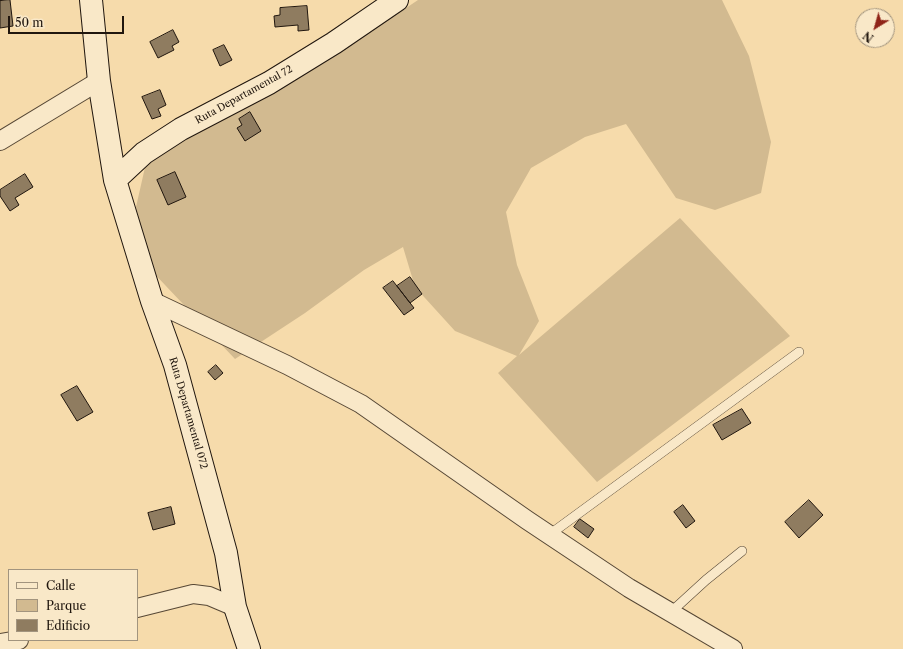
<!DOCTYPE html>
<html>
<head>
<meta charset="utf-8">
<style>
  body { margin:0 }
  #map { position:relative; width:903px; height:649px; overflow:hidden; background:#f6dbab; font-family:"Libre Caslon Text",serif }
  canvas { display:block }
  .legend { position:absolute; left:8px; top:569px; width:130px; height:72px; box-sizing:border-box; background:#f9e8c8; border:1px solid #a2947e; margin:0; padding:5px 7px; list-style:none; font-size:12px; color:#20160e }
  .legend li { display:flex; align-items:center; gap:8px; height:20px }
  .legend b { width:20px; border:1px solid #a2947e }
  .north { position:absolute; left:855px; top:8px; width:40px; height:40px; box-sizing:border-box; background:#f9e8c8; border:1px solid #a2947e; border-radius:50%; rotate:217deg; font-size:11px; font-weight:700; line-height:16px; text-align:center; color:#20160e }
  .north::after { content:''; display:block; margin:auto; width:14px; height:18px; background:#8f2418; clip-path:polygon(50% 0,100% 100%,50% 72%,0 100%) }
  .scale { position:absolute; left:8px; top:16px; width:116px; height:18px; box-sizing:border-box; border:2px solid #20160e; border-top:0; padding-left:5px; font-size:12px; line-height:14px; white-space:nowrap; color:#20160e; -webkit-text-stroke:3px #f9e8c8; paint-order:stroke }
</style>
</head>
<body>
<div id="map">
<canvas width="903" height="649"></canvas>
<ul class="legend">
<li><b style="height:5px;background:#f9e8c8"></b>Calle</li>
<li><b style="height:11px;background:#d2ba90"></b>Parque</li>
<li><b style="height:11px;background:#8f7c60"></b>Edificio</li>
</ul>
<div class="north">N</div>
<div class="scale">50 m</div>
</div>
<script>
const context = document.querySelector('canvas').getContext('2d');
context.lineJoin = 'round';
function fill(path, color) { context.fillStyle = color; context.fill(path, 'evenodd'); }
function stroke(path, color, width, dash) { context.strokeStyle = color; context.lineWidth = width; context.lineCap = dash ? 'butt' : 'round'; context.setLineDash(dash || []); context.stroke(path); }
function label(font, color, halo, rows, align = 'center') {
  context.font = font + ' "Libre Caslon Text",serif'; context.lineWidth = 3; context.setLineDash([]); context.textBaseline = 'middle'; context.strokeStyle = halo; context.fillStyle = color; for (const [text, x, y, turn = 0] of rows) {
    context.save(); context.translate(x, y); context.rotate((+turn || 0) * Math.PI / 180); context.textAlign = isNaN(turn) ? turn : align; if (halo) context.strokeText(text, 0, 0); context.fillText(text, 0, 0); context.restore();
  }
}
const green = new Path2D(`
  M418 0H722L749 56 771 142 761 193 715 210 676 198 626 124 585 137 531 168 506 212 517 265 539 321 519 355 680 218 790 336 597 482 498 373 517 356 455 331 415 287 403 247 364 270 305 313 235 359 148 267 136 207 146 163 194 133 258 100 324 63Z`);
const building = new Path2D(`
  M10 0 13 26 0 28V1Z
  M307 6 309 30 298 31V25L275 27 274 16 280 15V8Z
  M173 30 179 42 172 46 174 50 158 58 150 42Z
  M224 45 232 60 220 66 213 50Z
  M160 90 166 105 158 109 161 116 152 119 142 97Z
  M250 112 261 131 245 141 237 128 242 125 239 119Z
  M175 172 186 197 168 205 157 180Z
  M25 174 33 187 15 198 19 205 10 211 0 196V190Z
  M410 277 422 294 410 303 397 286Z
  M393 281 414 308 404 315 383 288Z
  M216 365 223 373 215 380 208 372Z
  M77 386 93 412 77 421 61 395Z
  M742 409 751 423 722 440 713 425Z
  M809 500 823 515 799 538 785 522Z
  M683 505 695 521 686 528 674 512Z
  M171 507 175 524 153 530 148 513Z
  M580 519 594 529 588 538 574 527Z`);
const service = new Path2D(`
  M549 535 799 352
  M671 612 706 580 742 551`);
const minor = new Path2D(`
  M0 141 99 81
  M152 301 287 365 361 404 527 520 629 588 733 649
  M137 608 193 594 209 596 235 607
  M0 643 19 640`);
const secondary = new Path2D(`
  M91 0 99 81 115 180 152 301 175 365 226 553 235 607 249 649
  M115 180 144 153 181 129 269 83 334 43 397 0`);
const streetNames = [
  ["Ruta Departamental 72",244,95,-29],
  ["Ruta Departamental 072",188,413,74]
];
fill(green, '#d2ba90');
fill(building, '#8f7c60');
stroke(building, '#20160e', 1);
stroke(service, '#564735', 10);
stroke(minor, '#564735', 20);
stroke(secondary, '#20160e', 24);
stroke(service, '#f9e8c8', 9);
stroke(minor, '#f9e8c8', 18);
stroke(secondary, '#f9e8c8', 22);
label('10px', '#20160e', '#f9e8c8', streetNames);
</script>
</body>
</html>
